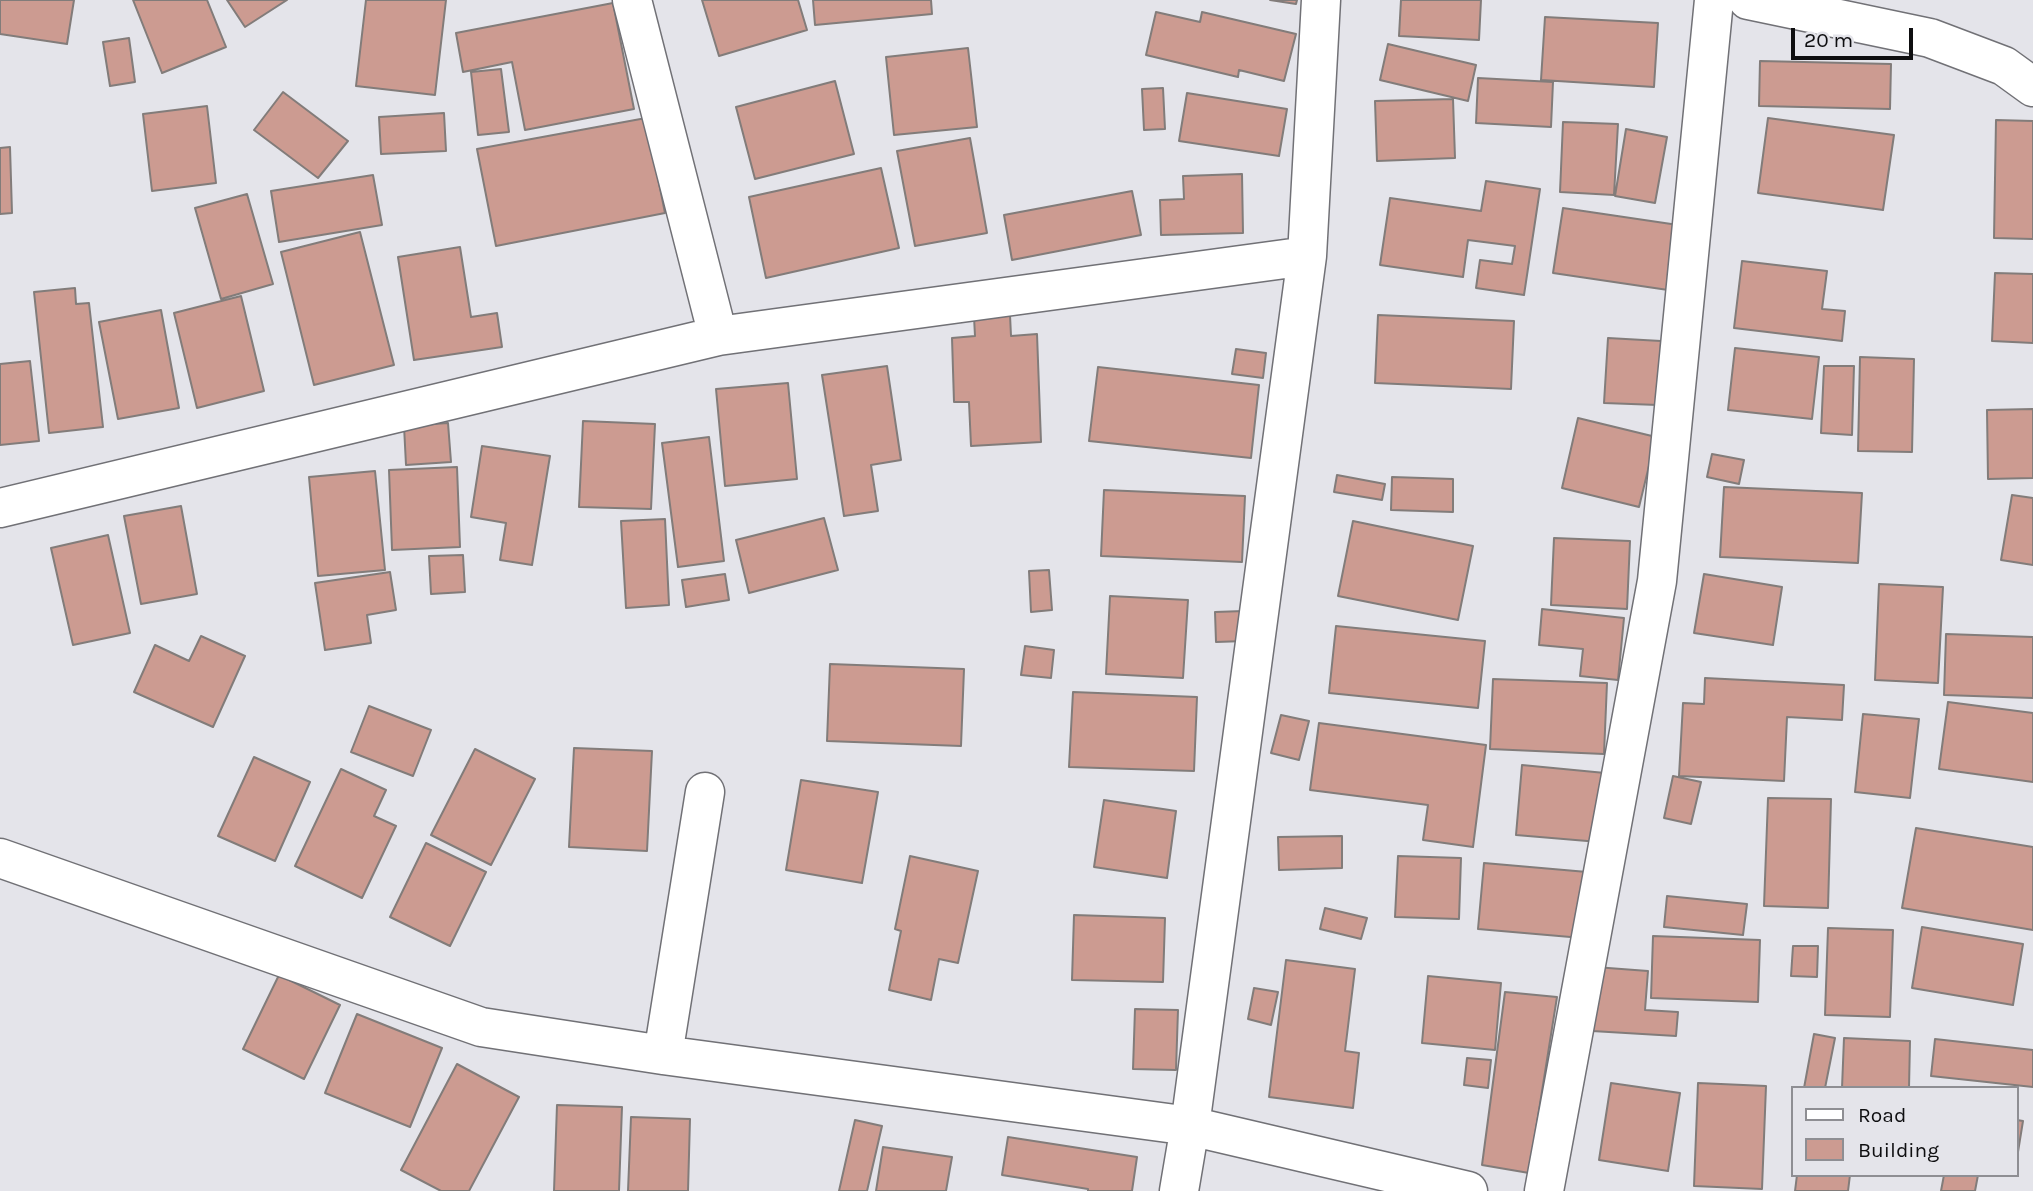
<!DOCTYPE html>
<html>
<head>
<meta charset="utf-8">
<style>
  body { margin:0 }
  #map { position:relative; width:2033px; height:1191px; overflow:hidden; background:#e4e4ea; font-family:Karla,sans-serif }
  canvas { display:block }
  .legend { position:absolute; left:1791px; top:1086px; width:228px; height:91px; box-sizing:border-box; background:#e4e4ea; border:2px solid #8e8e93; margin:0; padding:9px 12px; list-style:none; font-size:21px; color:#0e0e10 }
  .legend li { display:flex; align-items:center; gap:14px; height:35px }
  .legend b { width:35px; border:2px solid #8e8e93 }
  .scale { position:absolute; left:1791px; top:28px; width:122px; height:32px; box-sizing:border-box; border:4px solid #0e0e10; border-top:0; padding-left:9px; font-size:21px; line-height:24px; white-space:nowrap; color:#0e0e10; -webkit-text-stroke:5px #e4e4ea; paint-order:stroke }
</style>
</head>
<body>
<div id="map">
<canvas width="2033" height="1191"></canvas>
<ul class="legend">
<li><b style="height:9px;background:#fff"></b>Road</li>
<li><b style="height:19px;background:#cc9b91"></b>Building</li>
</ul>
<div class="scale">20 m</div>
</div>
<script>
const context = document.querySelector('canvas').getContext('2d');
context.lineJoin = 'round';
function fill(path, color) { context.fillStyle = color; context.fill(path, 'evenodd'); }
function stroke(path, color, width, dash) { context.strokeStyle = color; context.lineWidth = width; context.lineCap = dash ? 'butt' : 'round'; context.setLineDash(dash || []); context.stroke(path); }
const building = new Path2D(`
  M0 0H74L67 44 0 34Z
  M133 0H207L226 47 162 73Z
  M227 0H287L245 27Z
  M366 0H446L435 95 356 86Z
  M702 0H798L807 30 719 56Z
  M813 0H931L932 14 815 25Z
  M1270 0H1297L1296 4Z
  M1401 0H1481L1479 40 1399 36Z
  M613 3 634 109 525 130 512 62 463 72 456 33Z
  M1156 12 1200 22 1202 12 1296 34 1284 81 1239 70 1238 77 1146 55Z
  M1545 17 1658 23 1654 87 1541 80Z
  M129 38 135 82 110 86 103 42Z
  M1388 44 1476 65 1468 101 1380 80Z
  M968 48 977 127 894 135 886 57Z
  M1760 61 1891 64 1890 109 1759 106Z
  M501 69 509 132 478 135 471 72Z
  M1478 78 1553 82 1551 127 1476 123Z
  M835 81 854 154 755 179 736 107Z
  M1163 88 1165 129 1144 130 1142 89Z
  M283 92 348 141 318 178 254 130Z
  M1187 93 1287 109 1279 156 1179 141Z
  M1453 99 1455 158 1377 161 1375 101Z
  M207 106 216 183 152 191 143 114Z
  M444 113 446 151 381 154 379 117Z
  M646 118 665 213 496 246 477 149Z
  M1768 118 1894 135 1883 210 1758 193Z
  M1996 120 2033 121V239L1994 238Z
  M1563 122 1618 124 1614 195 1560 192Z
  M1626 129 1667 137 1655 203 1615 196Z
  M970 138 987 233 915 246 897 151Z
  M10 147 12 213 0 214V148Z
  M881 168 899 248 766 278 749 197Z
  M1242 174 1243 233 1161 235 1160 200 1184 199 1183 176Z
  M373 175 382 225 279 242 271 191Z
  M1486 181 1540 189 1524 295 1476 288 1480 260 1512 264 1515 246 1468 240 1463 277 1380 265 1390 198 1481 211Z
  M1132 191 1141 235 1012 260 1004 215Z
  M247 194 273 284 221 299 195 208Z
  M1563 208 1678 225 1668 290 1553 273Z
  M360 232 394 365 314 385 281 252Z
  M460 247 471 317 497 313 502 347 414 360 398 257Z
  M1742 261 1827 271 1822 309 1845 311 1842 341 1734 328Z
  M1995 273 2033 274V343L1992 341Z
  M75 288 76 304 89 303 103 427 49 433 34 292Z
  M241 296 264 391 197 408 174 313Z
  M161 310 179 408 118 419 99 322Z
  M1010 315 1011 336 1037 334 1041 442 971 446 969 402H954L952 338 975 336 974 317Z
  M1378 315 1514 321 1511 389 1375 383Z
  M1608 338 1661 341 1658 405 1604 403Z
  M1735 348 1819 357 1812 419 1728 410Z
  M1236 349 1266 353 1263 378 1232 374Z
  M1860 357 1914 359 1912 452 1858 451Z
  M30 361 39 441 0 445V364Z
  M887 366 901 460 871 465 878 511 844 516 822 375Z
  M1824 366H1854L1852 435 1821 433Z
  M1098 367 1259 385 1251 458 1089 441Z
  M788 383 797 479 725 486 716 389Z
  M2033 409V478L1988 479 1987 410Z
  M1578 418 1656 437 1639 507 1562 488Z
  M583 421 655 424 651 509 579 507Z
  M448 423 451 462 406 465 404 426Z
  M709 437 724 561 678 567 662 443Z
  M482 446 550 456 532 565 500 560 506 523 471 517Z
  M1712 454 1744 460 1739 484 1707 477Z
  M457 467 460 547 392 550 389 470Z
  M375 471 385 570 318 576 309 477Z
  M1337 475 1385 484 1382 500 1334 492Z
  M1392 477 1453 479V512L1391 510Z
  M1724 487 1862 493 1858 563 1720 557Z
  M1104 490 1245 496 1242 562 1101 556Z
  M2012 495 2033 498V565L2001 560Z
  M181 506 197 594 141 604 124 516Z
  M824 518 838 570 749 593 736 540Z
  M665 519 669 605 626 608 621 521Z
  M1353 521 1473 546 1458 620 1338 596Z
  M108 535 130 633 73 645 51 548Z
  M1554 538 1630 541 1627 609 1551 605Z
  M463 555 465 592 431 594 429 556Z
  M1049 570 1052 610 1031 612 1029 571Z
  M390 572 396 610 367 615 371 643 325 650 315 583Z
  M725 574 729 600 686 607 682 580Z
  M1704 574 1782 587 1773 645 1694 633Z
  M1879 584 1943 587 1938 683 1875 680Z
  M1110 596 1188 600 1183 678 1106 674Z
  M1542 609 1624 618 1618 680 1580 676 1583 649 1539 645Z
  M1244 611 1245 641 1216 642 1215 612Z
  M1336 626 1485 641 1478 708 1329 693Z
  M1946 634 2033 637V698L1944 695Z
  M201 636 245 656 213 727 134 692 155 645 189 661Z
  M1025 646 1054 650 1051 678 1021 675Z
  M830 664 964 669 961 746 827 741Z
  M1705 678 1844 685 1842 720 1787 717 1784 781 1679 776 1683 703 1704 704Z
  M1493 679 1607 683 1604 754 1490 749Z
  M1073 692 1197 697 1194 771 1069 767Z
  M1948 702 2033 713V782L1939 769Z
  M369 706 431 730 413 776 351 752Z
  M1863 714 1919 719 1910 798 1855 792Z
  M1281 715 1309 721 1299 760 1271 753Z
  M1319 723 1486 745 1473 847 1423 840 1428 805 1310 790Z
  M574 748 652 751 647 851 569 847Z
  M475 749 535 779 491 865 431 835Z
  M254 757 310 782 275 861 218 836Z
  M1522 765 1605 773 1599 842 1516 835Z
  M341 769 386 790 374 816 396 826 362 898 295 866Z
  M1673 776 1701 782 1691 824 1664 818Z
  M801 780 878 792 862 883 786 870Z
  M1768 798 1831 799 1828 908 1764 906Z
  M1104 800 1176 811 1167 878 1094 867Z
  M1916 828 2033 847V930L1902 908Z
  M1342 836V868L1279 870 1278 837Z
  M426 843 486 872 450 946 390 917Z
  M910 856 978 871 958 963 939 959 931 1000 889 990 901 931 895 929Z
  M1398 856 1461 858 1459 919 1395 917Z
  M1484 863 1587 872 1582 938 1478 929Z
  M1667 896 1747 904 1743 935 1664 927Z
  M1325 908 1367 918 1361 939 1320 929Z
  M1074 915 1165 918 1163 982 1072 980Z
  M1922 927 2023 944 2013 1005 1912 988Z
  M1828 928 1893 930 1890 1017 1825 1015Z
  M1653 936 1760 940 1758 1002 1651 998Z
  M1793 946H1818L1817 977 1791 976Z
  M1286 960 1355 969 1345 1051 1359 1053 1353 1108 1269 1097Z
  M1595 967 1648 971 1645 1010 1678 1012 1676 1036 1592 1031Z
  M279 975 340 1005 304 1079 243 1049Z
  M1428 976 1501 983 1495 1050 1422 1043Z
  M1254 988 1278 992 1271 1025 1248 1019Z
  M1505 992 1557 997 1529 1173 1482 1165Z
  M1135 1009 1178 1010 1176 1070 1133 1069Z
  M357 1014 442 1048 410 1127 325 1093Z
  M1814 1034 1835 1038 1825 1088H1804Z
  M1844 1038 1910 1041 1909 1088H1842Z
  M1935 1039 2033 1050V1087L1931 1076Z
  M1467 1058 1491 1060 1488 1088 1464 1085Z
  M457 1064 519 1097 469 1191H441L401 1170Z
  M1611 1083 1680 1093 1668 1171 1599 1160Z
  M1698 1083 1766 1086 1762 1189 1694 1186Z
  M557 1105 622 1107 619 1191H554Z
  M631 1117 690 1119 688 1191H628Z
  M855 1120 882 1126 867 1191H839Z
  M2017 1120 2023 1121 2017 1158Z
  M1008 1137 1137 1157 1132 1191H1088V1189L1002 1175Z
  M883 1147 952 1157 946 1191H876Z
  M1797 1175H1850L1848 1191H1795Z
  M1944 1175H1978L1975 1191H1941Z`);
const minor = new Path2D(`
  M632 0 718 336
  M1748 0 1930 38 2004 66 2033 87
  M0 508 718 336 1307 256
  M0 858 481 1027 663 1055 1190 1126 1468 1191
  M663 1055 705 792
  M1179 1191 1190 1126 1307 256 1321 0
  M1544 1191 1657 581 1714 0`);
fill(building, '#cc9b91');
stroke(building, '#827c7a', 2);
stroke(minor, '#717176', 41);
stroke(minor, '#fff', 38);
</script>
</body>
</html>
